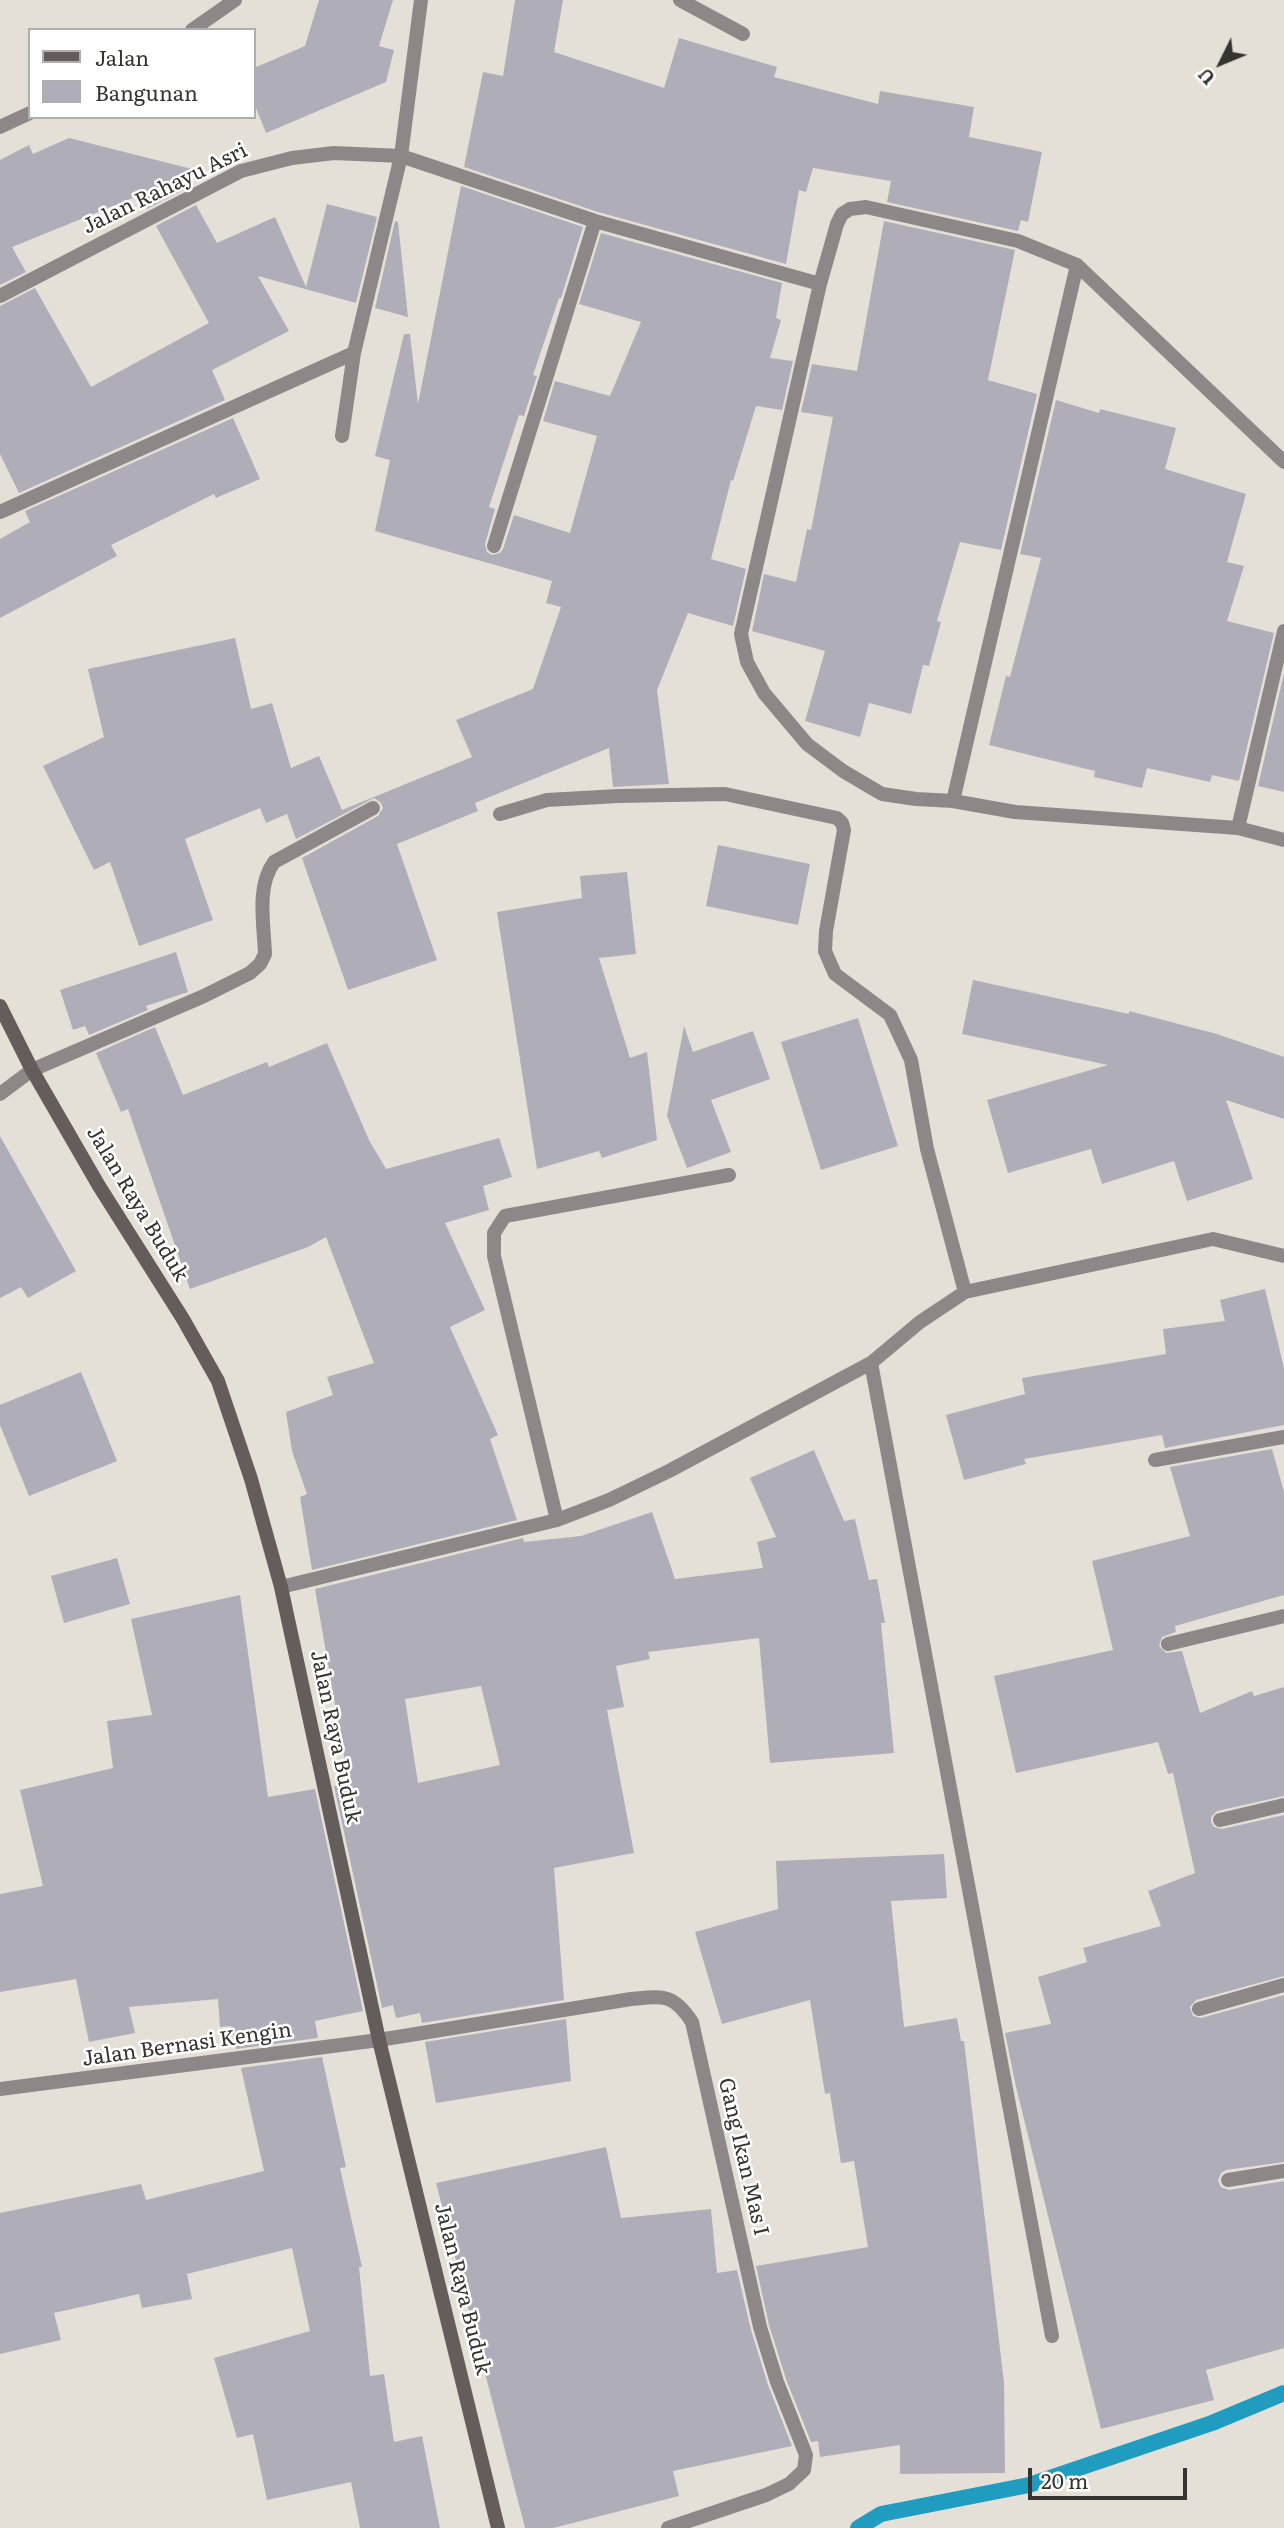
<!DOCTYPE html>
<html>
<head>
<meta charset="utf-8">
<style>
  body { margin:0 }
  #map { position:relative; width:1284px; height:2528px; overflow:hidden; background:#e5e0d7; font-family:Literata,serif }
  canvas { display:block }
  .legend { position:absolute; left:28px; top:28px; width:228px; height:91px; box-sizing:border-box; background:#fff; border:2px solid #afaeac; margin:0; padding:9px 12px; list-style:none; font-size:21px; color:#363430 }
  .legend li { display:flex; align-items:center; gap:14px; height:35px }
  .legend b { width:35px; border:2px solid #afaeac }
  .north { position:absolute; left:1186px; top:28px; width:70px; height:70px; -webkit-text-stroke:5px #fff; paint-order:stroke; rotate:227deg; font-size:19px; font-weight:700; line-height:28px; text-align:center; color:#363430 }
  .north::after { content:''; display:block; margin:auto; width:24px; height:32px; background:#363430; clip-path:polygon(50% 0,100% 100%,50% 72%,0 100%) }
  .scale { position:absolute; left:1028px; top:2468px; width:159px; height:32px; box-sizing:border-box; border:4px solid #363430; border-top:0; padding-left:9px; font-size:21px; line-height:24px; white-space:nowrap; color:#363430; -webkit-text-stroke:5px #fff; paint-order:stroke }
</style>
</head>
<body>
<div id="map">
<canvas width="1284" height="2528"></canvas>
<ul class="legend">
<li><b style="height:9px;background:#655d5c"></b>Jalan</li>
<li><b style="height:19px;background:#afaeb8"></b>Bangunan</li>
</ul>
<div class="north">U</div>
<div class="scale">20 m</div>
</div>
<script>
const context = document.querySelector('canvas').getContext('2d');
context.lineJoin = 'round';
function stroke(path, color, width, dash) { context.strokeStyle = color; context.lineWidth = width; context.lineCap = dash ? 'butt' : 'round'; context.setLineDash(dash || []); context.stroke(path); }
function fill(path, color) { context.fillStyle = color; context.fill(path, 'evenodd'); }
function label(font, color, halo, rows, align = 'center') {
  context.font = font + ' Literata,serif'; context.lineWidth = 5; context.setLineDash([]); context.textBaseline = 'middle'; context.strokeStyle = halo; context.fillStyle = color; for (const [text, x, y, turn = 0] of rows) {
    context.save(); context.translate(x, y); context.rotate((+turn || 0) * Math.PI / 180); context.textAlign = isNaN(turn) ? turn : align; if (halo) context.strokeText(text, 0, 0); context.fillText(text, 0, 0); context.restore();
  }
}
const stream = new Path2D(`
  M858 2528 881 2514 1029 2485 1212 2423 1284 2393`);
const building = new Path2D(`
  M319 0H393L379 46 394 50 386 82 266 133 254 103V68L305 46Z
  M515 0H563L554 52 664 88 679 38 777 67 774 77 878 104 880 91 974 107 969 137 1042 152 1028 222 1021 220 1018 231 887 202 891 181 813 168 806 192 799 190 786 264 598 212 464 167 483 72 503 76Z
  M69 138 200 171 182 178 187 188 147 209 140 195 12 247 26 272 0 285V160L29 145 33 154Z
  M461 186 583 227 561 298H559L533 375 537 376 524 416 519 415 489 507 495 509 485 544 487 552 492 555 500 553 503 549 514 515 570 533 597 436 543 421 555 381 610 396 641 322 579 304 601 233 782 283 776 318 781 320 770 358 793 361 782 410 756 406 733 481 731 480 711 559 746 569 733 626 688 613 657 690 669 784 613 787 609 748 475 803 478 811 397 844 437 960 348 990 302 858 378 816 383 808 381 803 374 798 296 839 287 814 266 823 260 808 185 839 213 920 139 946 110 862 94 870 43 766 104 737 88 669 235 638 251 709 272 703 291 768 319 756 342 810 472 757 456 720 533 689 561 607 546 603 552 581 375 531 390 460 375 456 404 334H410L418 404Z
  M327 204 377 217 356 303 258 276 289 331 212 370 225 400 19 493 0 454V306L35 288 91 387 209 323 156 226 196 205 217 243 275 217 306 287Z
  M395 221 398 222 408 317 375 308Z
  M884 221 1015 250 988 380 1037 394 1001 550 960 542 937 621 941 622 929 666 923 665 911 714 869 703 860 737 805 721 825 651 752 631 764 574 796 582 807 529 811 530 833 417 801 412 812 364 857 371Z
  M1056 400 1099 413 1100 409 1176 428 1165 469 1246 494 1227 562 1244 566 1227 621 1274 633 1239 781 1212 775 1210 782 1147 768 1142 788 1094 777 1095 771 989 745 1006 676 1010 677 1041 558 1020 554Z
  M233 418 260 479 216 498 214 494 111 545 117 556 0 618V539L30 522 25 511Z
  M1284 673V792L1258 786Z
  M718 845 810 864 798 925 706 906Z
  M627 872 636 954 599 958 630 1058 647 1052 657 1140 602 1158 599 1151 537 1169 497 912 582 898 580 876Z
  M176 952 188 992 146 1006 148 1010 89 1035 85 1026 73 1030 60 990Z
  M973 980 1129 1014V1011L1217 1034 1284 1057V1119L1226 1100 1253 1179 1187 1201 1174 1161 1102 1184 1091 1149 1008 1173 987 1100 1108 1065 962 1034Z
  M858 1018 898 1146 821 1170 781 1042Z
  M684 1026 693 1052 753 1031 770 1079 711 1100 731 1152 687 1168 667 1116Z
  M155 1027 183 1095 267 1062 269 1067 327 1043 369 1140 386 1169 499 1138 512 1177 483 1186 489 1210 445 1223 485 1310 450 1327 498 1435 490 1439 517 1520 312 1570 300 1497 307 1494 292 1451 286 1412 333 1395 327 1377 374 1363 326 1237 308 1247 190 1289 128 1109 121 1112 96 1053Z
  M0 1136 76 1271 28 1298 21 1287 0 1298Z
  M1265 1289 1284 1368V1425L1165 1448 1162 1435 1024 1459 1026 1464 964 1480 946 1415 1025 1394 1022 1378 1166 1354 1163 1329 1225 1321 1220 1300Z
  M81 1372 117 1461 29 1496 0 1425V1405Z
  M1272 1449 1284 1492V1595L1175 1626 1176 1632 1162 1637 1159 1646 1166 1653 1182 1651 1200 1713 1252 1691 1254 1696 1284 1687V1796L1217 1811 1211 1817V1822L1214 1827 1222 1829 1284 1815V1976L1196 2000 1190 2007 1193 2016 1201 2018 1284 1995V2162L1226 2170 1221 2173 1218 2181 1221 2187 1229 2190 1284 2181V2348L1206 2370 1214 2400 1101 2429 1016 2087 1005 2033 1051 2024 1038 1977 1087 1962 1083 1948 1161 1926 1148 1891 1195 1873 1173 1773 1168 1774 1158 1742 1016 1773 994 1676 1113 1650 1092 1561 1190 1536 1170 1467Z
  M814 1450 844 1521 855 1519 869 1580 877 1579 885 1623H881L894 1753 770 1763 759 1638 648 1652 650 1659 616 1666 624 1707 607 1710 634 1853 554 1868 564 2000 422 2023 420 2013 396 2018 393 2005 382 2008 334 1786 349 1784 315 1589 523 1538 524 1542 581 1536 652 1512 675 1579 763 1568 757 1542 776 1537 750 1478ZM481 1686 500 1765 418 1783 405 1699Z
  M117 1558 130 1604 64 1623 51 1576Z
  M240 1595 268 1797 315 1789 363 2011 315 2021 318 2038 236 2049 231 2026 220 2027 218 1999 129 2007 135 2033 89 2042 76 1979 0 1992V1894L43 1886 20 1790 113 1768 107 1721 152 1715 131 1619Z
  M944 1854 947 1898 891 1901 904 2027 957 2018 961 2041H964L1004 2383 1005 2473 900 2474V2445L820 2457 818 2441 811 2442 786 2379 769 2325 756 2266 868 2247 854 2161 841 2163 830 2093 825 2094 810 2000 722 2024 695 1932 778 1909 776 1861Z
  M566 2019 571 2081 436 2103 425 2042Z
  M322 2057 346 2167 340 2168 362 2267H359L370 2376 384 2374 394 2442 422 2436 440 2528H360L351 2482 267 2500 253 2434 237 2438 214 2358 310 2331 292 2248 187 2274 192 2299 142 2308 139 2294 54 2313 61 2340 0 2354V2213L141 2184 146 2200 264 2171 241 2068Z
  M606 2147 621 2218 711 2209 717 2273 737 2270 751 2330 768 2385 792 2446 673 2471 679 2496 553 2528H525L436 2183Z`);
const lane = new Path2D(`
  M32 1070 204 996 250 973 260 964 265 954C264 924 256 887 274 862L373 808`);
const street = new Path2D(`
  M680 0 743 34
  M192 30 235 0
  M0 127 30 113
  M0 296 241 171 292 158 334 153 401 156 595 221 820 284
  M342 436 354 353 401 156 421 0
  M1284 462 1077 265 1018 241 866 207 850 209 842 214 837 224 820 284 741 634 747 662 764 693 807 744 843 771 882 794 916 799 953 801 1015 812 1238 828 1284 840
  M0 512 354 353
  M494 546 595 221
  M953 801 1077 265
  M500 814 547 800 618 796 725 794 837 818 842 823 844 830 826 931 825 951 835 974 890 1015 911 1060 927 1149 965 1292
  M1238 828 1284 631
  M0 1094 32 1070
  M871 1363 1052 2336
  M1155 1460 1284 1437
  M557 1520 494 1256V1233L505 1216 729 1175
  M281 1587 557 1520 609 1500 669 1471 871 1363 920 1322 965 1292 1213 1239 1284 1256
  M1168 1644 1284 1616
  M1220 1820 1284 1805
  M1199 2009 1284 1985
  M0 2089 379 2040 631 1999C663 1996 673 1993 692 2022L760 2327 777 2382 806 2455 804 2470 789 2484 766 2495 668 2528
  M1228 2180 1284 2171`);
const secondary = new Path2D(`
  M0 1006 32 1070 99 1186 183 1319 218 1381 251 1479 281 1587 379 2040 498 2528`);
const streetNames = [
  ["Jalan Rahayu Asri",165,189,-26],
  ["Jalan Raya Buduk",137,1204,59],
  ["Jalan Raya Buduk",335,1737,78],
  ["Jalan Bernasi Kengin",187,2045,-8],
  ["Gang Ikan Mas I",743,2157,77],
  ["Jalan Raya Buduk",462,2289,76]
];
stroke(stream, '#1f9cbf', 16);
fill(building, '#afaeb8');
stroke(lane, '#8d8787', 14);
stroke(street, '#8d8787', 14);
stroke(secondary, '#655d5c', 14);
label('21px', '#363430', '#fff', streetNames);
</script>
</body>
</html>
